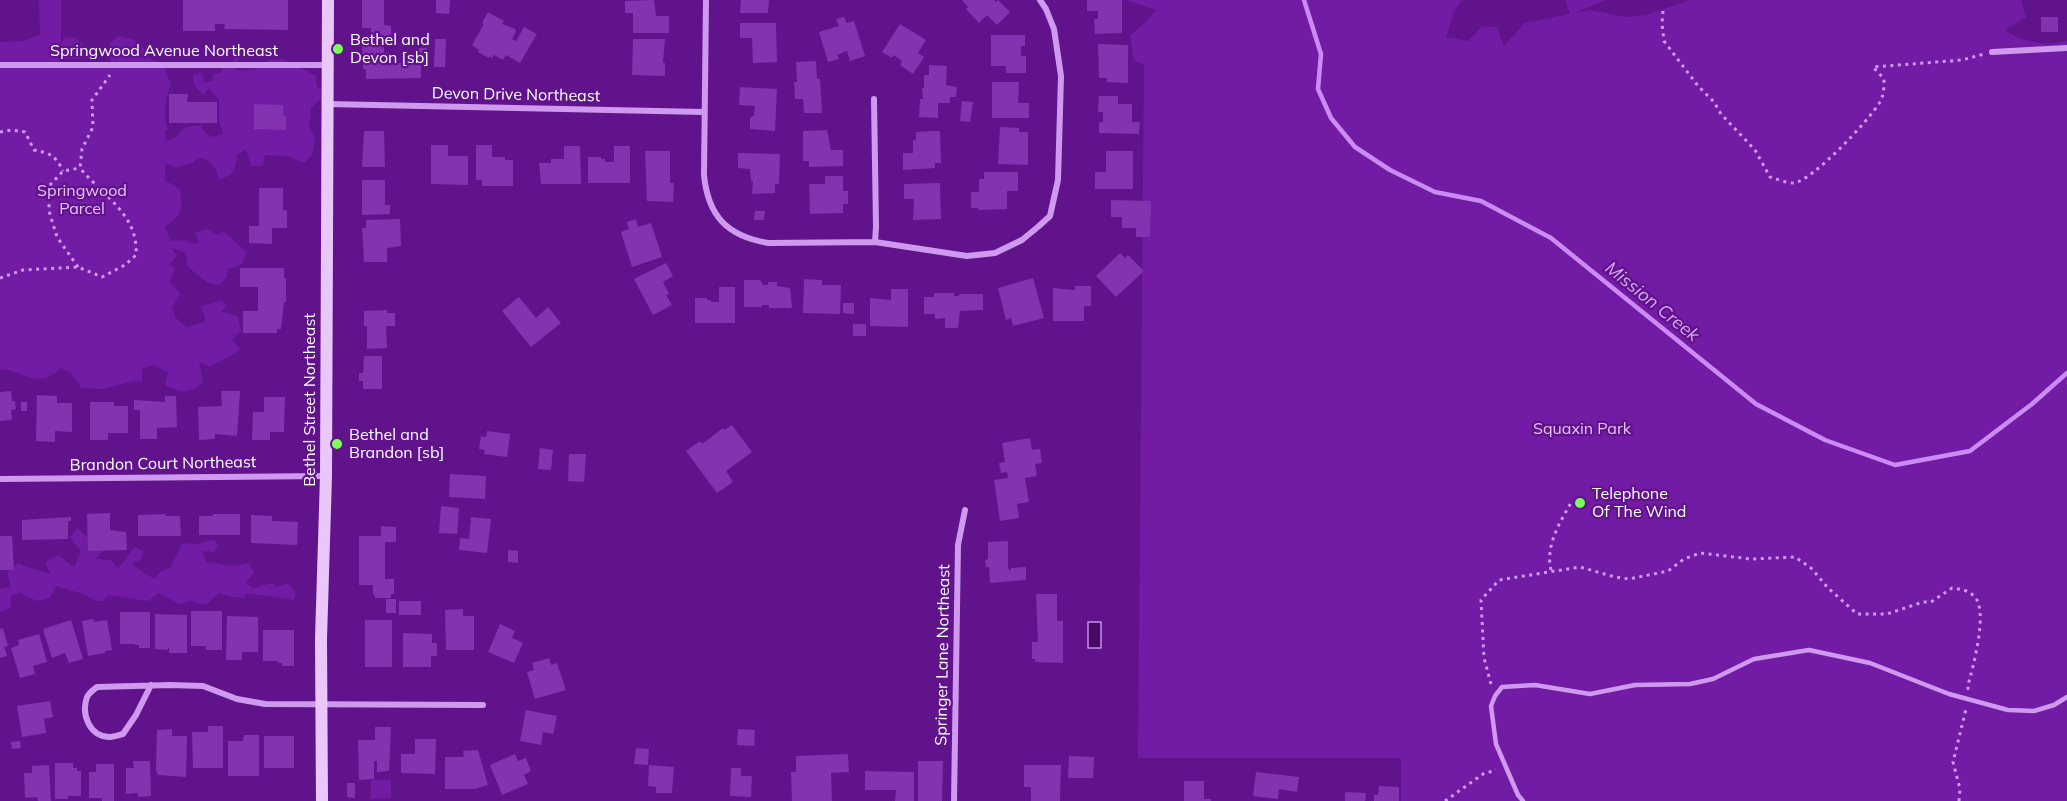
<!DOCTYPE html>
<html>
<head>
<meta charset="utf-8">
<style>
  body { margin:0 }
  canvas { display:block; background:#60138a }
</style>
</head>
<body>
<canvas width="2067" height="801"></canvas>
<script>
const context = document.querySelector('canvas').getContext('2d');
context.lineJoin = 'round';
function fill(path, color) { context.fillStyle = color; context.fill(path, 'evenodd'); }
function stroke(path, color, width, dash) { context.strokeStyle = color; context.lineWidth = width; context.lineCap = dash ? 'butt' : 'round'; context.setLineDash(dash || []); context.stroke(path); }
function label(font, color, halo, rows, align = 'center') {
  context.font = font + ' Mulish,sans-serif'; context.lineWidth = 4.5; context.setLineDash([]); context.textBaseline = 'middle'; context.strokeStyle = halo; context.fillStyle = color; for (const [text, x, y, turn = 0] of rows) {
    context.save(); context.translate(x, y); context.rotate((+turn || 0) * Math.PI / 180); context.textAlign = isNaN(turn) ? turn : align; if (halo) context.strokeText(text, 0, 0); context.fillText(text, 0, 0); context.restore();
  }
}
const green = new Path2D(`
  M39 0H61V46L64 38 74 37 83 45 86 50 79 59H64L60 63H111L108 55 109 45 118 36C125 38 132 38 137 42 152 53 144 63 166 63V73L171 83C166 97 162 114 168 129L165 130 166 141 176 137 184 128 200 125 205 132 212 137 223 134 219 121V100L209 88 203 95 194 85 193 75 201 73 205 83 212 81 214 74 222 72 221 68 231 67 235 57 231 52 236 48 245 49 248 55 238 60 235 70 240 71 258 68 269 60 283 59 316 76V85L321 90V99L310 108 311 115 309 127 315 138 312 155 304 163 288 156 265 155 263 166H251L246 149 237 155C236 170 233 175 219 180 216 166 211 160 198 157L194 163 177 167 165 164V180L180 190C183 209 182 216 165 227L171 241 185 240 193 244 199 242 195 233 207 229 218 235 223 231 247 252 242 264 228 269 227 276 220 285 207 282 188 267 185 252 171 248 177 255 170 265 175 269 169 282 181 294 172 307 175 317 186 327 205 322V316L200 307 221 300 227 305 221 312 229 313 238 317 241 331 232 339 240 350 210 367 199 362 203 382C189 395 181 393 165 385L168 372 153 365 142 369V382L135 381 101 389 81 388 70 372 61 368C37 391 24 370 0 369V42L23 41 40 34Z
  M1126 0H1462L1454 12 1446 37 1468 41 1482 26 1497 27 1504 46 1525 23 1570 14 1565 0H1606L1574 13 1590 10 1626 17 1646 15 1690 0H2021L2026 17 2005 30C2024 43 2045 46 2067 41V801H1401V758H1138L1144 65 1134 60 1130 36 1147 21 1156 10Z
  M77 528 87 537H98L103 551 95 559 111 560 118 569 134 547 143 551 141 560 131 564 154 579 161 571 170 568 182 543 195 544 214 540 219 545 214 552 202 551 207 562 233 566 249 563 254 573 245 583 253 588 272 583 277 587 288 583 296 593 294 600 246 593 244 598 233 597 219 593 206 605 191 601 179 604 159 593 148 601 108 595 102 601H95L86 595 56 586 50 598 37 601 20 593 11 596V607L0 612V589L11 587 7 573 18 563C29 570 40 568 51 575L45 562 58 555 74 567 81 551 70 537Z
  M371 780H391V798L371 799Z`);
const water = new Path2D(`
  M1088 622H1101V648H1088Z`);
const stream = new Path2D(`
  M1304 0 1321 54 1318 89 1331 118 1355 147 1390 170 1435 192 1481 201 1551 238 1756 404 1825 440 1895 465 1970 451 2032 404 2067 373`);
const building = new Path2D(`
  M183 0H288V30L224 29 225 24H215V31H183Z
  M362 0H384V25L391 26V37H371V28H362Z
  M436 0H450L449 14 436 13Z
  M654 0 656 16H669V33H633V13H625V1Z
  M741 0H769L768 13H740Z
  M962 0H994L996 2 998 0 1010 12 997 25 987 15 979 23 966 9 968 7Z
  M1087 0H1122V33L1095 34 1094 19H1098V11H1087Z
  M488 12 504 21 502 24 515 29 516 32 512 39 516 41 524 27 537 34 520 63 506 55 503 60 494 55 492 58 490 56 489 58 478 52 479 50 472 45 484 24 482 23Z
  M844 17 847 23 854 21 865 56 850 61 847 51 837 55 839 59 828 62 819 32 839 26 836 19Z
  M2041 17H2058V32H2041Z
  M740 23H776L777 62 753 63 752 38H740Z
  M900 24 926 40 918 53 924 57 913 74 900 65 902 61 894 55 892 58 882 52Z
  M991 35H1025V46H1021V56H1026V73H1006V66H991Z
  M435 39H446L445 67H434Z
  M633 39H665L663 63H665V76L632 75Z
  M384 42V53H395L396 63H419V48H427L428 63 421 64V78L366 79V69H363L362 43Z
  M1098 44 1128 45V83L1107 82V78H1099Z
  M816 61 817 79H820L822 113H804L803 99H795L794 82H797L796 62Z
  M929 65 947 66 946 85 957 87 956 97H950V103H938V118L919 117 920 99H923L922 88H924V75H929Z
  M992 82H1019L1018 103H1029V118H992Z
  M740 87 777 89 775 131 750 129V118L754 115 755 106 739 105Z
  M169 94H188L187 102H217V123H169Z
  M1099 96H1118V104H1132V122H1140L1139 134 1099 133V122H1103V112H1098Z
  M962 101 973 102 970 122 960 121Z
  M254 104 283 105V116H286V130L254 129Z
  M1000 127 1019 128V132H1028V165L998 164Z
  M827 130 831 150H843V166L809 167V161H803V131Z
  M364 131H384L385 167H362Z
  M932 131H940L941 163H935V168L903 170V153H913V140H916V132Z
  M431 145H448V156H468V185L431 184Z
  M476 145H492V157H505V160H513V186H482V180H476Z
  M564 146H580L581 184H541L539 163H551V159H564Z
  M614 146H630V183H588V157H601V159H605V162H614Z
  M645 151H670V183H674L673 202 647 201Z
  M1106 151H1133V189H1095V172H1106Z
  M738 153 780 154 779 184H775V193L752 194 753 181H751L750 169 738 168Z
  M984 172H1018V191H1007V209L979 210 978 208H971V192H979V179H984Z
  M825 176H843V191H848V204H843V213L810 214 809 184H825Z
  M362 180H385V205H390V214L362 215Z
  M940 183 941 219 913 220 914 199H904V184Z
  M259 188H283V210H287V228H272V244L249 243V226H259Z
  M1111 200 1151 201 1150 237H1136V228H1122V217H1111Z
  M755 211H765L764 220H754Z
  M400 219 401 246 387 248V262H364L362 228H366V220Z
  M636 219 638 227 651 223 662 257 632 267 621 232 629 229 627 222Z
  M1120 253 1125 258 1128 255 1144 271 1116 297 1096 276Z
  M666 263 673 276 663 282 669 294 666 295 672 305 653 315 634 279Z
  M240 268H284V278H286V302H284L281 329H277V333H243V311H258V287H240Z
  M1033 278 1044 318 1013 326 1011 318 1006 320 998 288Z
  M804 279 822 280V285H841L840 314 803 313Z
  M744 280H760L763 285H768V282H777V286L790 288 792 308H769V305H762V307H744Z
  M1075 286H1091V306H1084V321H1053V288L1075 290Z
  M719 287H735V323H695V298H707V300H711V302H719Z
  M891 289H908V327L870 326V298L891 300Z
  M934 293H954V296H959V294H983V310L960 311 958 328H945V318L935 319V314H924V297H934Z
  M519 297 536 318 548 307 561 323 531 347 502 311Z
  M843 303H854V314L843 313Z
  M387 310V313H395V326H386L387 348 367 349V326H364V311Z
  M853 324H866V336H853Z
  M364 356H382V389H363V381H359V373H363Z
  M11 391 12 401H15L16 409 11 410 12 420 0 421V392Z
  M221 391H240L237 436 215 434V439L199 440 198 407 222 406Z
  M37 395 57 396V403H72V432L55 431V442L36 441Z
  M165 396H176L177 427 157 428V439H140V410H134V400L165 402Z
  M264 397H285L284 432H270V440H252L253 412H264Z
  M21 402H27V411H21Z
  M90 402H114V406H128V433H108V440H90Z
  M732 425 752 452 726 471 733 482 717 493 686 451 700 441 702 444 723 428 724 430Z
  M487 431 510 434 507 457 484 454 485 450 479 449 481 436 486 437Z
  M1030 438 1032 450 1040 449 1042 463 1035 464 1037 476 1025 478 1029 502 1017 504 1019 518 1000 521 994 480 1008 478 1007 472 1001 473 999 463 1005 462 1002 443Z
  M540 448 553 450 551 470 538 469Z
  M569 454H586L584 482 568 481Z
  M450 474 486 476 485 499 449 497Z
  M441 506 459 508 457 534 439 533Z
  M110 513V530L126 532 127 550 88 551 87 514Z
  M165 514V516H180L181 536H138V515Z
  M213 514H240V535H199V516H213Z
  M251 515 272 516V521L298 522 297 545 251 543Z
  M71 517V521H68V539L22 540V520Z
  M471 517 491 519 487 553 459 550 460 538 469 539Z
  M381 526 396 527V542H385V579H394V594H391V598H375V595H373V585H359V536H381Z
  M0 536H12L14 570H0Z
  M1008 541V568L1010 571 1011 568 1026 567V580L990 583 989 567H986L985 560 988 559V542Z
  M508 550 518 551V563L508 562Z
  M1036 594H1057V621H1063V663L1035 662V659H1032V642H1038Z
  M386 599H396V613H386Z
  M399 601H421V615H399Z
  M463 609V616H474V650H446L445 610Z
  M191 611H222V650H206V646H191Z
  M120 612H150V648H139V645H135V644H120Z
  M155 614 187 615V653H169V648L168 647V650L155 649Z
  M227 616 258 617V652H242V660H226Z
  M93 619 94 622 107 620 112 650 105 651V653L88 656 82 621Z
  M71 620 83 659 69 663 65 653 52 658 43 629Z
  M365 620H392V667H365Z
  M500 624 515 631 512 638 523 643 514 663 488 652Z
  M3 628 8 646 4 647 7 656 0 658V629Z
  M263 630H294V666H282V663H278V661H263Z
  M403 633 432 634V643H437V656H431V667H403Z
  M39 634 47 662 33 666 35 674 20 678 11 648 19 645 18 640Z
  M549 658 551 665 557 663 566 690 535 699 527 672 534 670 532 663Z
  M50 701 53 717 44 719 46 733 22 737 17 706Z
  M526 710 557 716 553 734 543 732 541 745 520 741Z
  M208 726H223V768H193L192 732H208Z
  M375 727H391L389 771 377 772V761H374V779L359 780 358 740H375Z
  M172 729V736H187L186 777 158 775 156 770 157 730Z
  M738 729 755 730 754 746 737 745Z
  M244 735H259V776H228V741H243Z
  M264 736H294V768H264Z
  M415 739H436L435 774 401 773V754H415Z
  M20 741 21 748 12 749 11 742Z
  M636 748 649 749 648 765 634 764Z
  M478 750 488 785 475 789H445V757H464L463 751Z
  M515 754 518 761 526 758 531 771 524 775 528 784 502 795 490 765Z
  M848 754 849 772 831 773 832 801H792L791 772H796V756Z
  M1069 756 1094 757 1093 778H1068Z
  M133 761H150L151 796 138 797V793L126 794V768H134Z
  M918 761H943L942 801H918Z
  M55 763H73V768H77V771H81V796H68V799H55Z
  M96 764H114V801H102V798H89V772H96Z
  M49 765 51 801H38L37 797 25 798 24 773H32V766Z
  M649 765 674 767 672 793H656V787L648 786Z
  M1024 765H1061L1060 801H1031V787H1024Z
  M731 768H741V776H752L751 797 730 796Z
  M865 771 914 772V801H895L896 790H865Z
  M1256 772 1299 777 1297 792 1279 789 1278 799 1253 796Z
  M1184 781H1204V799H1211V801H1184Z
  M347 783H355V798L347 797Z
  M1379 786 1399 787V801H1374V795H1378Z
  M1345 792 1366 793 1365 801H1345Z`);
const path = new Path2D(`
  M1663 11 1662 24 1664 41 1698 86 1714 102 1721 114 1755 150 1770 177C1777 179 1786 183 1793 183 1812 182 1870 119 1880 102 1884 95 1884 87 1884 79L1873 67 1962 60 1984 54
  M0 132 11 130 25 132 34 150C50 153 56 156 63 171
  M78 267 57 237 49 211V186L63 171 80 168
  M0 278 23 270 78 267 102 277 125 265 136 255C139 215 103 196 80 168L82 149 93 127 92 100 110 75
  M1551 570C1545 546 1560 522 1572 501
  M1491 684 1484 658 1481 600 1499 580 1580 567 1615 577 1629 579 1668 571 1684 559 1700 553 1751 559 1795 557 1811 568 1828 588 1857 614H1887L1923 602H1931L1952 588C1960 589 1968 590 1974 596 1989 610 1973 667 1968 685V691
  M1445 801 1483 774 1496 770
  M1959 801 1960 789 1953 762 1966 709`);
const lane = new Path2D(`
  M1523 801 1518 795 1496 744 1491 706 1495 696 1502 687 1535 685 1590 694 1635 685 1690 684 1713 679 1754 659 1809 650 1870 663 1949 694 2008 710 2034 711 2054 705 2067 697`);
const street = new Path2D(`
  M706 0 704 175C708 216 727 236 768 243L875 242 967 256 995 253 1022 240 1039 226 1050 216 1058 180 1061 76 1054 29 1046 9 1040 0
  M1992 52 2067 48
  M0 65H327
  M874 99 876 227 875 242
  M327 104 704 112
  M0 479 326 476
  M151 685 136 715 123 734C119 735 113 737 109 737 89 736 81 714 87 697 89 693 93 690 97 687L170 685 203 686 237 699 265 704 483 705
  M954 801 958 545 965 510`);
const secondary = new Path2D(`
  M322 801 321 639 326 476 328 0`);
const markers = [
  [338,49,6,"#7bff59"],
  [337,444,6,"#7bff59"],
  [1580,503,6,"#7bff59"]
];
const poiNames = [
  ["Bethel and",350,40],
  ["Devon [sb]",350,58],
  ["Bethel and",349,435],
  ["Brandon [sb]",349,453],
  ["Telephone",1592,494],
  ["Of The Wind",1592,512]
];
const streetNames = [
  ["Springwood Avenue Northeast",164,51],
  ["Devon Drive Northeast",516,95,1],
  ["Bethel Street Northeast",310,400,-90],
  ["Brandon Court Northeast",163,464,-1],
  ["Springer Lane Northeast",943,655,-89]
];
const parkNames = [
  ["Springwood",82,191],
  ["Parcel",82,209],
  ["Squaxin Park",1582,429]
];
const waterNames = [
  ["Mission Creek",1652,302,39]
];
fill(green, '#721ba4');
fill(water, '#470b66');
stroke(water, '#cc8bf4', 1.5);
stroke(stream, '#cc8bf4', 4.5);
fill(building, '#8332b0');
stroke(path, '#d099f0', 3, [3, 4.5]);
stroke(lane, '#d099f0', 4.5);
stroke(street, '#d099f0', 6);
stroke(secondary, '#e9c7fb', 12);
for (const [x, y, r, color] of markers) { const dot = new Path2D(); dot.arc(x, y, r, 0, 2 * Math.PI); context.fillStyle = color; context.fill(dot); stroke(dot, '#60138a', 2); }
label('16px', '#fff', '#60138a', poiNames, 'left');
label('16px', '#fff', '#60138a', streetNames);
label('16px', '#e6c0fc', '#60138a', parkNames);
label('italic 18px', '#d9a5f8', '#60138a', waterNames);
</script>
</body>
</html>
